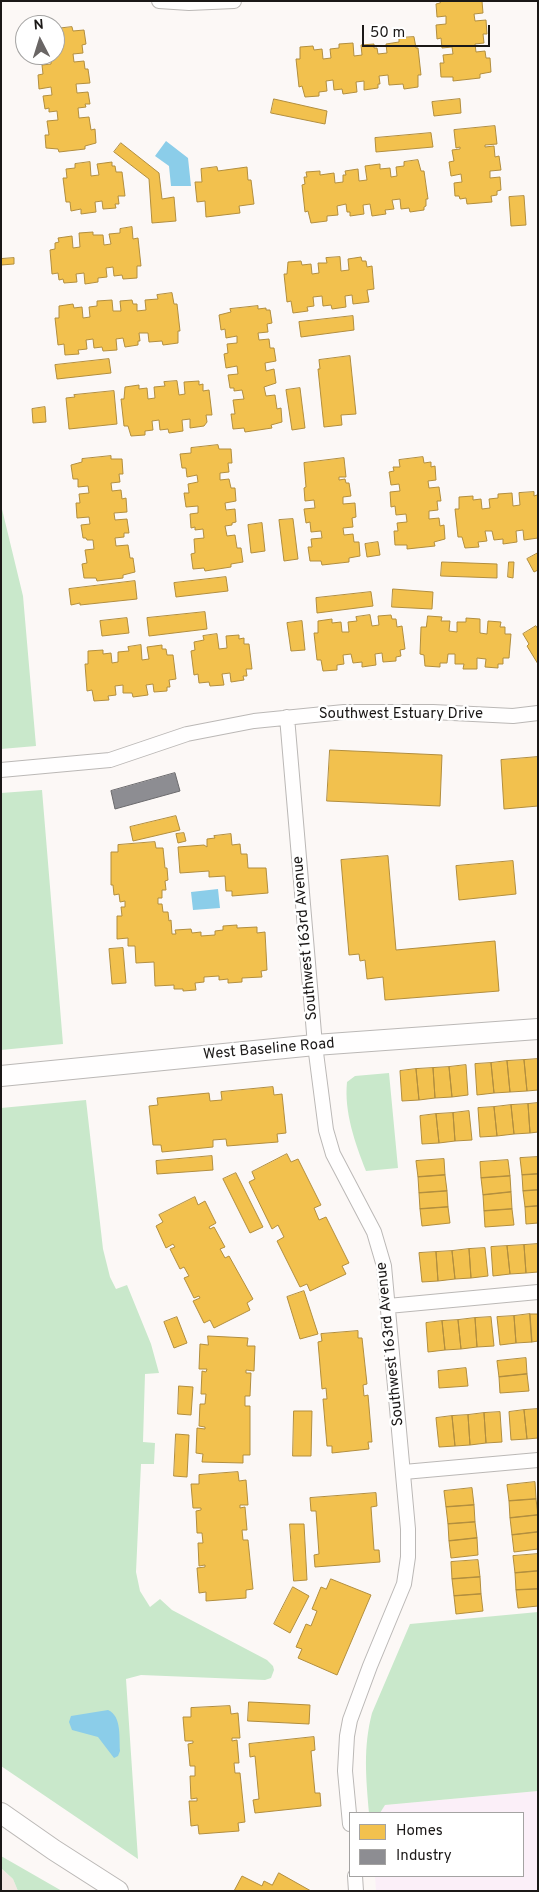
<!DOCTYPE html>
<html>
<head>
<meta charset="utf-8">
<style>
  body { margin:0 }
  #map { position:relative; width:539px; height:1892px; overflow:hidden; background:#fcf8f6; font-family:Overpass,sans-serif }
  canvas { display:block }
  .frame { position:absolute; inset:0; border:2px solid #1b1817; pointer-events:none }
  .legend { position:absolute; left:349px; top:1812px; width:175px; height:65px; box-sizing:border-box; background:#fff; border:1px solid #a4a3a2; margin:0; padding:6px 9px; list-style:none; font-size:15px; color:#1b1817 }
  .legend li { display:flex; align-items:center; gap:10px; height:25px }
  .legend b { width:25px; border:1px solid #a4a3a2 }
  .north { position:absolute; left:15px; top:15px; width:50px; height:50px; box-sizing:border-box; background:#fff; border:1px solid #a4a3a2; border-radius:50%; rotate:355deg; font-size:14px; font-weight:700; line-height:20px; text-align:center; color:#1b1817 }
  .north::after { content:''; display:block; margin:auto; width:18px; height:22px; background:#6a6665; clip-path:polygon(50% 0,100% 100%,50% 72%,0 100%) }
  .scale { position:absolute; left:362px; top:25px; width:128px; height:22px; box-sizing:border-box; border:2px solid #1b1817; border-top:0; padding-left:6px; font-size:15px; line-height:18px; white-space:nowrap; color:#1b1817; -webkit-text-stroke:4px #fff; paint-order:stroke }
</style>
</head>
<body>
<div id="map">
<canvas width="539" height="1892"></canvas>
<div class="frame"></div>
<ul class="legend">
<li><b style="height:14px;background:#f2c14e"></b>Homes</li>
<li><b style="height:14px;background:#8d8d92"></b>Industry</li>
</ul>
<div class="north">N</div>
<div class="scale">50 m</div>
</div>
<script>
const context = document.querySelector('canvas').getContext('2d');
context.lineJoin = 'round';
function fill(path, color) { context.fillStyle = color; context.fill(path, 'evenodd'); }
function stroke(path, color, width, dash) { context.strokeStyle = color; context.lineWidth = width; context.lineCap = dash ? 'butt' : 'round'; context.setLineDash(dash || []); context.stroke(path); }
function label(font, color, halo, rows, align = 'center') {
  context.font = font + ' Overpass,sans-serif'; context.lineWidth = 5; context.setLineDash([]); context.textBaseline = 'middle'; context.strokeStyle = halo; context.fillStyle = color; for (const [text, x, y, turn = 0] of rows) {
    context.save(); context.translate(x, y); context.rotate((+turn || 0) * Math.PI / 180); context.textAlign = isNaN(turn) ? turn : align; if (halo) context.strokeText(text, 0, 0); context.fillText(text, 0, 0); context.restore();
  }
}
const commercial = new Path2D(`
  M538 1791V1891H376L375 1876H523V1813H380L385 1805Z`);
const built = new Path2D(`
  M1 1868 13 1879 18 1891H1Z`);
const green = new Path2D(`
  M1 505 23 596 36 746 1 749Z
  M42 790 63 1044 1 1050V793Z
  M389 1073 398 1168 366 1171C355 1143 344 1112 347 1082L355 1076Z
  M86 1100 103 1249 110 1277 116 1289 127 1285 151 1344 159 1373 145 1374 143 1442 155 1443 154 1464H141L136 1572 140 1591 150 1607 160 1599 172 1610 267 1660 273 1666 274 1670 271 1678 265 1680 141 1675 126 1679 138 1859 1 1766V1108Z
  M538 1612V1791L385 1805 380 1813H369C366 1777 363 1748 372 1713L410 1624Z
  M1 1856 62 1891H18L13 1879 1 1868Z`);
const water = new Path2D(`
  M166 141 188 158 191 186H171L169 166 155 156Z
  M218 889 220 908 193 910 191 892Z
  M108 1710C122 1716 119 1738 120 1751L118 1756 114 1758 98 1737 72 1730 69 1722 71 1716Z`);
const homes = new Path2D(`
  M440 1H482L483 13 474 14 475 21 486 20 487 34H483L484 43 475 44 476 52 485 51 486 58H490L491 72 480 74V78L453 81V77H441L440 63H444L443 55 453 54 452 47 442 48 441 38 437 39 436 25 446 24V16L437 17 436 4 440 3Z
  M72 27 73 31 84 30 86 44 82 45 83 53 73 54 74 62 84 61 85 69H88L90 83 76 84 77 93 88 92 90 104H85L86 107 78 108 79 118 89 117 91 130 95 129 96 143 85 146V149L59 152 58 149 46 148 45 135H49L47 121 58 120 57 111 49 112V108L45 109 43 96 52 95 51 87 39 89 38 75 43 74 42 65 51 64V57L41 59 40 55H55V29Z
  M414 37 416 48H418L421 75H418V87L404 89 403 84 389 85 388 75 379 76 380 84H378V88L364 90V81L356 82 357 92 343 94 342 89 334 90 333 80 326 81 327 91 319 92V96L305 97 302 86 299 87 296 59H300V47L313 46 314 50 322 49 323 59 331 58 330 49 339 48V44L353 43 354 56 362 55 361 45 374 44V48H377L378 54 387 53 386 44 399 42V38Z
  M274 99 327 111 325 124 271 113Z
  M460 99 461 113 434 116 432 102Z
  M495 126 497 144 485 145V147L494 146 495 157 499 156 501 170 490 171V178L500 177 501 190 497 191V195L491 196 492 202 467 204 466 198 460 199 459 196H455L454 183 462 182 461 174 451 176 449 162 454 161 452 150 460 149V147L456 148 454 130Z
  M431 133 433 147 376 152 375 138Z
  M121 143 159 173 162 199 174 197 176 221 152 223 149 179 114 152Z
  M418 160 421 171H424L428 199H426V206L424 207V210L410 212 409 208 401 209 400 199 392 200 394 209 385 210 386 214 372 216 370 204 363 205 364 214 350 216V212H347L346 204 337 206 338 215 327 216V221L311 223 308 211 305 212 302 185 305 184 304 177H307L306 172 320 171V175L334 173 335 183 343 182V175H346L345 171 358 169 359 181 367 180 365 166 380 164V169L390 168 391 177 397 176 396 167 404 166V162Z
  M90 162 91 176 99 175 97 164 112 162V166H115L116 172H122L125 196H118L119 204H115L116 208 103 209 102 201 95 202 96 212 81 214V209L71 211 70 202H66L63 178H67L66 169 75 168V164Z
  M217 167 218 171 247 167 248 180H251L254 204 239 206 240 213 206 217 205 201 197 202 195 182H202L201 169Z
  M524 196 526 225 511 226 509 197Z
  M132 227 133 239 138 238 141 266H137V278L123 279 122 275 114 276 113 267 106 268 107 277 98 278V282L85 284 84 273 76 274 77 282 64 283 63 279 59 280 58 273 52 274 50 250 55 249V243L59 242 58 238 72 236 73 248 80 247 79 233 93 232V235H103L104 245 111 244 109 234 120 233V229Z
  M340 257 341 271 349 270 348 259 361 257 362 261H366L367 267 372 266 374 289 367 290 369 302 353 304 352 295 345 296 346 307 332 309 331 305 323 306 322 296 313 297 314 306 307 307 308 311 293 313 291 301 287 302 284 274H287L288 262 301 261 302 265 311 264 312 274 319 273 318 263H327L326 258Z
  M14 258V264L1 265V259Z
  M172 293 174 304H177L180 331H178V343L163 345 162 341 149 342 148 333H139L140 341H138V345L125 347 123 338 116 339 117 350 103 351 102 347 94 348 93 339 86 340 87 349 78 350 79 354 65 355 64 344 58 345 55 318H59V306L73 304 74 308 82 307 83 318 90 317 89 307 97 306V301L112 300 113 311H121L120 301 132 300 133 304H137V311L146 310 145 300 158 299 157 295Z
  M258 306V309L266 308V310H270L272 323 267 324 268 332 258 333 259 340 269 339 270 348H274L276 361 265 363 266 371 274 369 276 383 264 387 266 396 275 395 277 409 281 408 282 422 271 425 272 428 245 432 244 428 233 429 231 414H235L233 400 244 399 242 390 234 391V388H230L228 375 238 374 237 366 226 368 224 354 228 353 227 344 237 343V336L226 338 225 329 221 330 219 315 231 312 230 309Z
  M353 316 354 330 301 337 299 322Z
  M350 356 356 414 341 415 342 425 324 427 318 369H320L319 360Z
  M109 359 111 373 57 379 55 365Z
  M177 381 179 395 185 394 184 382 199 381V385L203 384V391L209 390 212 415H206L207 422 204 426 190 428V419L182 420 183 431 169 433 168 429 160 430 159 420 152 421 153 430 145 431V435L131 436 128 426H124L121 399H124L125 387 139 385V389L147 388 148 399 155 398 154 387 165 386 164 382Z
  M300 388 305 428 292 430 286 390Z
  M114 391 117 424 69 429 66 398 75 397 74 395Z
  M45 407 46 422 33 423 32 409Z
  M218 445 219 449H231L232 463H228L229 472 220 473V480L229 479 231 488H235L236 501 225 503 226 510 235 509 236 522 232 523V525L225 526 227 536 235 535 237 548H241L243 562 231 564V567L205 571 204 568 193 569 191 554 195 553 194 539 204 538 203 529 195 530V527L191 528 190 514 198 513V506L186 507 184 493H189L188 484 198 482 197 475 187 477 186 468H182L180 454 191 453V448Z
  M111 456V459H122L123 474H119L120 482 111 483 112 491 121 490 122 499 126 498 127 512 114 513 115 520 127 519 129 533H124V537L115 538 116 546 128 545 130 558H133L135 572 123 575V578L97 581 96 578H84L82 564 87 563 85 550 94 549 93 540H87L86 538H83L81 525 90 524 89 517 77 518 76 503H80L79 494 89 493 88 486 78 487V479H73L71 465 82 462V459Z
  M423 457 424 463 431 462V467L435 466 436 480 428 481 429 488 439 487 441 501H437L438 510 429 511V519L439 518 440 526 444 525 445 539 434 542 435 546 407 549V545H395L394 531H398L397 523 407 522 406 514 396 515 395 506 391 507 390 492 400 491 399 484 391 485 389 472 394 471 393 467H400L399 460Z
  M344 458 346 477H339V480L345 479 346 483H349L351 496 343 497V504L355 503 356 517 352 518 353 527 343 528 344 535 353 534 354 542H359L360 556 349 558V562L322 565 321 561H310L308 547H312L311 539 322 538 321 531 311 532 310 522 306 523 304 509 315 508 314 500 305 501 304 488 306 487 304 463Z
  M534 492V496L537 495 538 498V538L524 540 523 530 516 531 517 542 503 544V539L494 540 492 531H485L487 541 478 542 479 547 465 548 462 537H458L455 509H459V497L473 496V500L481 499 482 509 490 508 489 499 498 498V494L512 493 513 506 520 505 519 493Z
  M293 519 298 559 284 561 279 520Z
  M262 523 265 551 251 553 248 525Z
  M378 542 380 555 367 557 365 544Z
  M538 553V570L534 572 527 559Z
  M442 562 497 564V578L441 576Z
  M509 562H514L513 578 508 577Z
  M226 577 228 591 176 597 174 583Z
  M135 581 137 599 80 605V603L71 605 69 589Z
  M393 589 433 592 432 609 392 607Z
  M371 592 373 606 317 613 316 598Z
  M205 612 207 629 149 636 147 618Z
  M370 615 372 626 379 625 378 616 391 615 392 619H396L397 627 402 626 405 649 400 650 401 656 396 657V661L383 662 382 653 375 654 376 665 362 667V662L353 663 351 654 343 655 344 664 337 665V670L323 671 321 660H317L314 633H318V621L332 619V623L341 622 342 632H349L348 622 357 621 356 617Z
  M428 616 442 617 441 621H450L449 631 457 632V622H466V618L480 619V633L487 634 488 621 501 622 500 627H505V634H511L509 658H503V664H498V668L485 667 486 659 477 658V669H463L464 664H455V654H448L447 663H440V667L425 666 424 655 420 654 421 627H426Z
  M127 618 129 633 102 636 100 621Z
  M302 621 305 650 291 651 287 623Z
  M536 626 538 629V664L527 646 529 644 523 634Z
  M217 634 219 649 227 648 226 636 239 635V639L244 638V644H249L252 669H246L247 676H243L244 680 231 682 230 673 222 674 224 685 210 686 209 682 199 683 198 674 194 675 191 651 195 650 194 642 204 640 203 636Z
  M141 645 142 660 149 659 147 647 162 645V649H166L167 655H173L176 679 169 680 170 687H167V691L154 692 153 684 146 685 148 695 133 697 132 693H123V685L115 686 116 695 108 696 109 700 94 701 92 690 87 691 85 664H88V651L103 650V654L111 653 112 663 118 662V652L129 651 128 647Z
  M330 750 442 755 440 806 327 801Z
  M538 757V806L504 809 501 760Z
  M176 816 180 830 133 841 130 827Z
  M184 833 186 841 178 843 176 834Z
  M231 834 232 845 240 844 241 854H247L248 868H266L268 893 232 896V891H226L225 876 209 877V871L180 873 178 847 204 845 207 847V839L215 838 214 836Z
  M155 842 156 848H163L165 868H167L168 880 165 881 166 890H162V898H158V904H162L163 912H168L169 921 171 920 172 934H176L175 930 191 929 192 933 201 932V936L215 935V931L223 930V926L237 925V928L257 927V933L265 932 267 970 261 971 262 977 242 978V982L228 983V979L219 980V976L204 977V982L195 983 196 990 183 991V989H174V985L155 986 154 962 136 963 135 946H128V938L117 939V916H122L121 907H125V901L120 902 119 894 114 895 113 885H111V852H118V845Z
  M388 856 396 950 495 941 499 991 385 1000 383 977 367 979 365 960 360 961 359 954 349 955 341 860Z
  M513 861 516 894 459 900 456 866Z
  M123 948 126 983 112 984 109 949Z
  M538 1059V1090L527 1091 524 1060Z
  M524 1060 527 1091 510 1092 507 1061Z
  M507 1061 510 1092 494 1093 491 1063Z
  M491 1063 494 1093 477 1095 475 1064Z
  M466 1065 468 1095 452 1097 449 1067Z
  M449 1067 452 1097 435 1098 433 1068Z
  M433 1068 435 1098 419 1100 416 1069Z
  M416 1069 419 1100 402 1101 400 1071Z
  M273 1087 274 1095 282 1094 286 1133 277 1134 278 1142 227 1146 226 1139 213 1140V1147L162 1152 161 1145H153L149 1106 158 1105 157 1098 209 1093 210 1101 222 1100 221 1092Z
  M538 1103V1132L530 1133 528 1104Z
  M528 1104 530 1133 514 1134 511 1105Z
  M511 1105 514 1134 497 1136 494 1107Z
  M494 1107 497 1136 480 1137 478 1108Z
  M469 1111 472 1140 455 1141 453 1113Z
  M453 1113 455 1141 439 1143 436 1114Z
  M436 1114 439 1143 422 1144 420 1116Z
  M287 1154 291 1162 298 1159 321 1205 314 1208 319 1220 326 1217 349 1263 342 1266 346 1274 310 1291 307 1284 300 1287 277 1241 284 1237 278 1225 272 1229 249 1182 255 1179 252 1172Z
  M212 1156 213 1170 157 1174 156 1161Z
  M538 1157V1174L522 1175 520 1158Z
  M444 1159 445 1175 418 1177 416 1161Z
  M508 1160 510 1176 481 1178 480 1162Z
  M236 1173 263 1227 250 1233 223 1179Z
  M538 1174V1190L523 1191 522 1175Z
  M445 1175 447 1191 419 1193 418 1177Z
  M510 1176 511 1192 483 1195 481 1178Z
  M538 1190V1206L525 1207 523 1191Z
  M447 1191 448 1207 420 1209 419 1193Z
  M511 1192 512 1209 484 1211 483 1195Z
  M195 1197 198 1205 205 1201 216 1223 209 1227 210 1229 214 1227 225 1247 220 1249 225 1258 229 1256 253 1299 247 1303 250 1310 214 1328 210 1320 204 1323 193 1301 200 1298 199 1296 194 1298 184 1278 189 1276 184 1267 180 1269 170 1249 175 1247 173 1244 166 1248 156 1226 163 1222 159 1215Z
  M538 1206V1223L526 1224 525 1207Z
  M448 1207 450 1223 422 1226 420 1209Z
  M512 1209 514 1225 485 1227 484 1211Z
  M538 1244V1272L526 1273 524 1245Z
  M524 1245 526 1273 510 1274 507 1246Z
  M507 1246 510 1274 493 1276 491 1247Z
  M485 1248 488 1276 471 1278 469 1249Z
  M469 1249 471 1278 455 1279 452 1251Z
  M452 1251 455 1279 438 1281 436 1252Z
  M436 1252 438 1281 422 1282 419 1253Z
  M304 1291 318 1334 300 1339 287 1297Z
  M530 1314H538V1341L532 1342Z
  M530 1314 532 1342 516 1343 514 1316Z
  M514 1316 516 1343 500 1345 497 1317Z
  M177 1317 187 1343 174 1348 164 1322Z
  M491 1317 494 1346 477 1347 475 1318Z
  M475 1318 477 1347 461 1349 458 1320Z
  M458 1320 461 1349 445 1350 442 1321Z
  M442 1321 445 1350 428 1352 426 1323Z
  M358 1331V1338H362L367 1384 363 1385 364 1396 368 1395 372 1442H368L369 1449 332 1453V1446H327L323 1399H327L326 1388 322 1389 318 1342 322 1341 321 1334Z
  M208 1336 248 1338 247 1346H255L254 1371 246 1370V1373H251L250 1396H245V1406H250V1455H243V1463L202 1462 203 1454 196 1453 197 1428 205 1429V1427L199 1426 200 1404H205L206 1394H201L202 1371 206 1372 207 1369H199L200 1344 208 1345Z
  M526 1358 527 1374 499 1377 497 1361Z
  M466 1368 468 1386 439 1388 438 1371Z
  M527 1374 529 1391 500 1393 499 1377Z
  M179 1386 193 1387 191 1415 178 1414Z
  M538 1409V1438L527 1439 524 1410Z
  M524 1410 527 1439 511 1440 509 1412Z
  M294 1411H312L311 1456H293Z
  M500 1412 502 1442 486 1443 484 1413Z
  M484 1413 486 1443 470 1445 468 1415Z
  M468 1415 470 1445 455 1446 452 1416Z
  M452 1416 455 1446 439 1447 436 1418Z
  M176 1434 189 1435 187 1477 174 1476Z
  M238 1472 239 1481 246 1480 248 1505H240V1508L245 1507 247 1530H242L243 1540H248L253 1589 246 1590V1598L206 1601V1592L199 1593 197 1568 205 1567V1565L199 1566 198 1543H203L202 1533H197L196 1511 201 1510V1508H193L191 1484H199V1475Z
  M535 1482 536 1499 509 1501 507 1485Z
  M472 1488 474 1505 446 1507 444 1491Z
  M376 1493 377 1506 371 1507 374 1550H379L380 1562 315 1567 314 1555 319 1554 316 1511H311L310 1498Z
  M536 1499 538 1515 510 1518 509 1501Z
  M474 1505 475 1522 448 1524 446 1507Z
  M538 1515V1532L512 1535 510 1518Z
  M475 1522 477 1538 449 1541 448 1524Z
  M290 1524H304L307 1580 294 1581Z
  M538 1532V1549L514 1552 512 1535Z
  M477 1538 478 1555 451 1558 449 1541Z
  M538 1554V1571L515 1573 513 1556Z
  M478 1560 480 1577 452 1579 451 1562Z
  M538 1571V1589L516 1590 515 1573Z
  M480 1577 481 1594 454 1596 452 1579Z
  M331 1579 371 1595 337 1675 298 1658 302 1649 296 1647 306 1624 311 1626 317 1611 312 1609 321 1587 326 1589Z
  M293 1587 309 1596 290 1633 274 1624Z
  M538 1589V1606L518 1608 516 1590Z
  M481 1594 483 1611 456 1614 454 1596Z
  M249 1702 310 1705 309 1724 248 1721Z
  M230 1706 231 1714 238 1713 240 1738H232V1741L237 1740 239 1763H234L235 1773H240L245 1822 238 1823 239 1831 199 1834 198 1825 191 1826 189 1801H197V1798L191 1799 190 1776H195V1766H190L188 1744 193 1743V1741H185L183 1717H191V1708Z
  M314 1737 315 1750 311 1751 315 1793H320L321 1806 255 1813 253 1800 259 1799 255 1756 250 1757 249 1744Z
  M279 1873 311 1891H234L242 1876 262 1886 264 1881 272 1885Z`);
const industry = new Path2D(`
  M175 773 180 791 115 809 111 791Z`);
const street = new Path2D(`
  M159 1 189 3 234 1
  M287 717 315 1045 326 1130 333 1154 374 1232 384 1266 408 1529V1557L404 1584 370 1666 350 1720 347 1736 345 1771 350 1824
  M1 770 110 760 187 734 254 721 344 712H433L513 716 538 713
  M388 1306 538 1292
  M404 1472 538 1460
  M355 1876 356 1891`);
const secondary = new Path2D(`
  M1 1076 315 1045 538 1029
  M1 1813 54 1850 118 1891`);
const streetNames = [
  ["Southwest Estuary Drive",401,715],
  ["Southwest 163rd Avenue",306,938,-95],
  ["West Baseline Road",269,1050,-5],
  ["Southwest 163rd Avenue",391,1344,-96]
];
fill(commercial, '#fbeff8');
fill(built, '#f3e8e3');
fill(green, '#c9e8cb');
fill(water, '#8bcde9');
fill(homes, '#f2c14e');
stroke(homes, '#b28e3e', 1);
fill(industry, '#8d8d92');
stroke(industry, '#6b6a6d', 1);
stroke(street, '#bbb8b6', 16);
stroke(secondary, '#bbb8b6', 22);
stroke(street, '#fffefe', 14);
stroke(secondary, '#fffefe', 20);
label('15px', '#1b1817', '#fff', streetNames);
</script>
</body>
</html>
